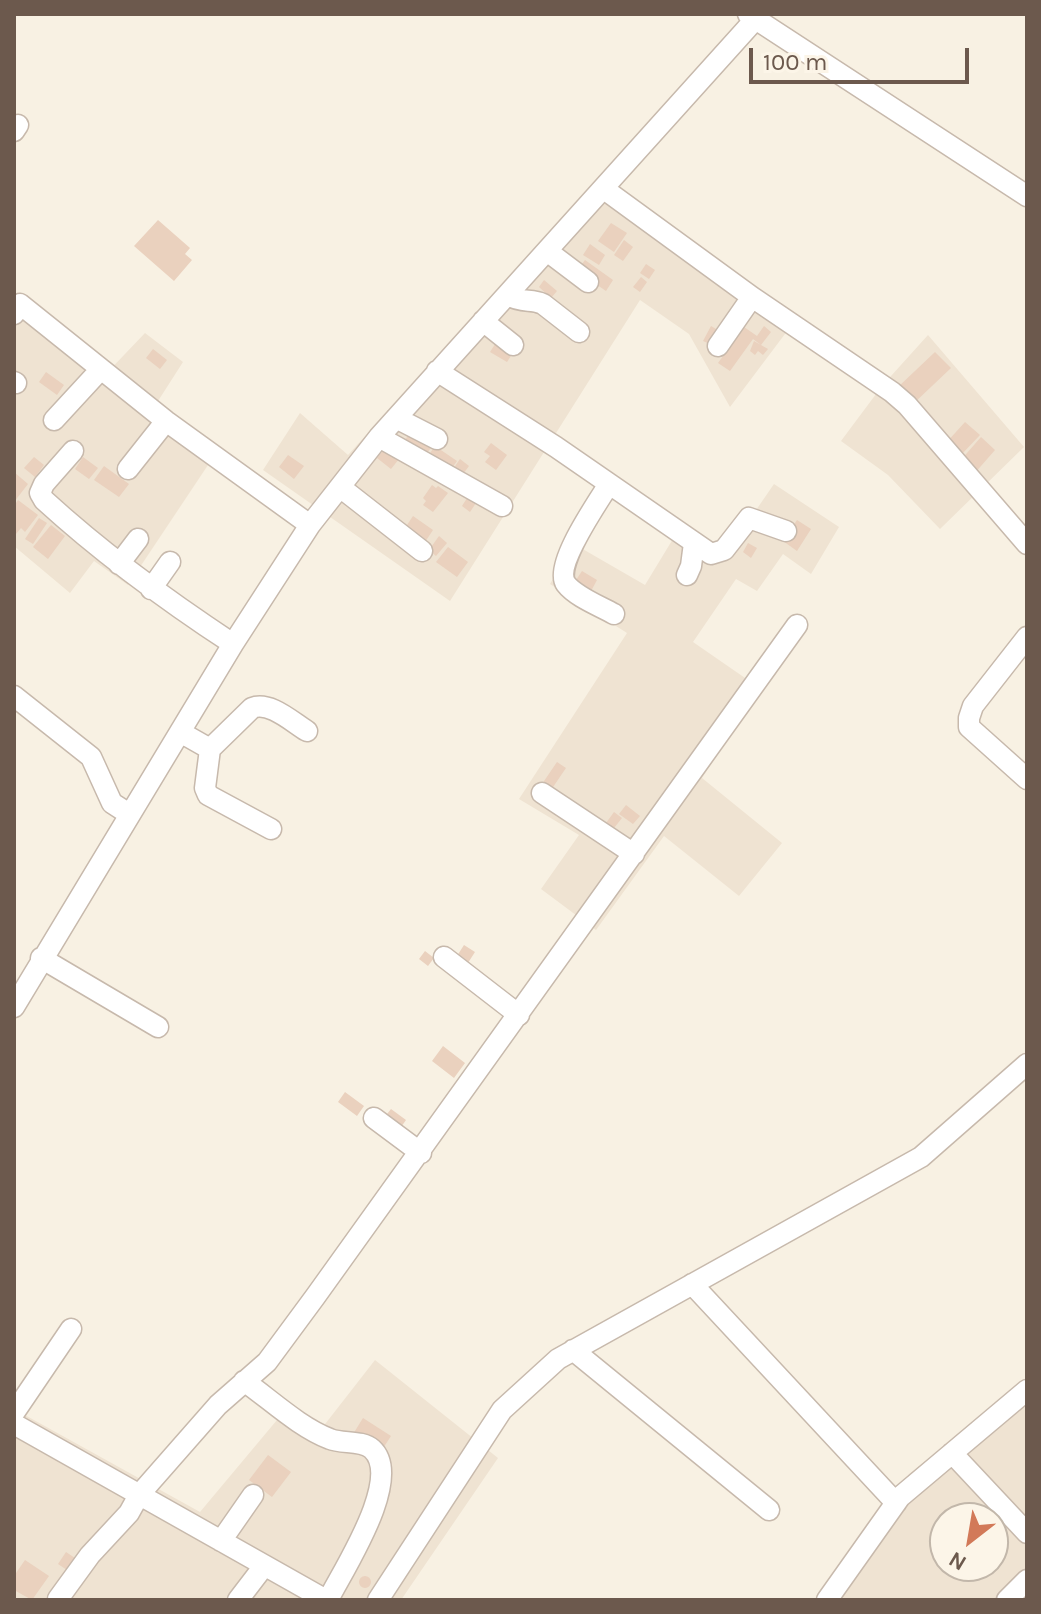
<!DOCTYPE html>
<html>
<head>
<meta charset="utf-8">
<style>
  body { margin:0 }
  #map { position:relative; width:1041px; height:1614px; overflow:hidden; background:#f8f1e3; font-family:Karla,sans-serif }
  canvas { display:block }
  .frame { position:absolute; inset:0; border:16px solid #6c594d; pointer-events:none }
  .north { position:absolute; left:929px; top:1502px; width:80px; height:80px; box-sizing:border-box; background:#fcf5e8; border:2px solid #c2b7aa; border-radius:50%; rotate:211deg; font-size:22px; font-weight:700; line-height:32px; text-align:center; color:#6c594d }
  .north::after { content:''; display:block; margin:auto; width:28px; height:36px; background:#d27958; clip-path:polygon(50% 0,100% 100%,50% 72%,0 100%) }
  .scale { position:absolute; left:749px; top:48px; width:220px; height:36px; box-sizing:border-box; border:4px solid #6c594d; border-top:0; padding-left:10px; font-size:24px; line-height:28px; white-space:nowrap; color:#6c594d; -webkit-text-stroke:6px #fcf5e8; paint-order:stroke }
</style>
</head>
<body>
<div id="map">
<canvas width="1041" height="1614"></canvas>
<div class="frame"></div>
<div class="north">N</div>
<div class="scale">100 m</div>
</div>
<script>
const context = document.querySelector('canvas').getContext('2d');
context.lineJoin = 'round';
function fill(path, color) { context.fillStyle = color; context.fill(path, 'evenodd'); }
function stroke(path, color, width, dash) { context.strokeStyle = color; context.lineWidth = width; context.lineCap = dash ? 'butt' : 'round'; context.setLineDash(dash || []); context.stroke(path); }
const residential = new Path2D(`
  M594 184 797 318 730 407 689 334 640 300 450 601 263 470 300 413 348 455Z
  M27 308 103 377 145 333 183 362 151 412 212 459 128 585 94 561 70 593 14 546V324Z
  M928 335 1024 447 940 529 888 475 841 441 882 386Z
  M774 484 839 527 811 574 783 554 757 591 736 579 693 642 761 689 702 778 782 843 739 896 664 836 596 930 541 889 579 835 519 799 627 633 550 584 574 544 645 585 679 529 723 558Z
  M375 1360 498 1458 401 1600H14V1409L200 1512 282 1414 315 1437Z
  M1027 1380V1600H820L909 1474ZM945 1518H993V1566H945Z`);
const building = new Path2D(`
  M158 220 190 248 185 254 192 260 174 281 134 246Z
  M611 223 627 233 614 252 598 241Z
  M624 240 633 247 623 261 614 255Z
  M590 244 605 255 599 265 583 255Z
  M585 260 613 280 606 291 577 271Z
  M646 264 655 270 649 279 640 273Z
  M641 277 647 282 640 292 633 287Z
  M544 280 557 291 551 298 539 287Z
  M711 326 723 333 716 347 703 341Z
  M764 326 771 332 761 345 753 339 730 371 718 363 744 327 757 336Z
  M499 338 516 348 507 362 490 352Z
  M754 341 768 349 763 355 758 351 755 355 750 351Z
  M153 349 167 360 160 369 146 358Z
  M935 352 951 368 913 404 897 388Z
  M46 372 64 385 57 395 39 382Z
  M965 422 980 435 960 456 946 443Z
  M413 429 434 444 423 458 402 444Z
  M981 437 995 450 974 474 960 461Z
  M491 443 507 455 496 470 485 462 490 456 484 452Z
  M435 446 457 461 450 471 428 456Z
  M385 448 399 459 391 469 377 458Z
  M288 455 304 466 294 479 279 467Z
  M34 457 44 465 35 477 24 468Z
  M83 457 98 468 89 479 75 469Z
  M460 459 469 466 460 478 451 472Z
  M104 466 129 484 119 497 94 480Z
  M14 472 28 484 14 502Z
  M432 485 436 488 438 486 448 493 433 512 423 505 426 501 423 498Z
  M469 495 478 500 470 512 462 506Z
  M18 500 38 515 25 532 21 528 16 534 14 506Z
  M413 516 433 530 423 545 403 531Z
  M39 518 47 523 33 544 25 539Z
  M797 520 811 529 797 551 783 541Z
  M51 525 65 536 48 559 33 547Z
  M439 536 447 543 436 556 429 550Z
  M748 543 757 548 751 558 743 552Z
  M448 547 468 562 457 577 436 562Z
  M582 571 597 580 590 593 574 583Z
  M557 762 566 768 551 790 542 784Z
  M626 805 640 816 633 824 619 814Z
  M614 812 622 818 614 828 606 823Z
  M464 945 475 952 466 966 455 959Z
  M425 951 434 958 428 966 419 959Z
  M443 1046 465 1063 454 1078 432 1061Z
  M345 1092 364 1106 357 1116 338 1102Z
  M391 1109 406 1120 399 1130 383 1119Z
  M363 1418 391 1436 378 1456 350 1439Z
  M268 1455 291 1472 272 1497 249 1480Z
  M66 1552 75 1558 67 1570 58 1564Z
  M25 1560 49 1576 32 1600 14 1590V1576Z
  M359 1582a6 6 0 1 1 12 0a6 6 0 1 1-12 0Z`);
const minor = new Path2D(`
  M748 14 1027 196
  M14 131 18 125
  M604 189 752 297 892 392 907 405 1027 544
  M547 251 588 282
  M507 295C524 304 530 298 543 304L579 332
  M14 314 20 304 166 421 310 525
  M483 321 513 345
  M718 346 752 297
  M437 371 556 447 711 554 724 550 749 518 786 531
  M14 382 16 383
  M396 418 437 439
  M54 420 101 369
  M379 437 502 506
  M73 451 44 484 40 493 44 500C103 554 166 600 233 644
  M128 469 166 421
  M609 484C598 502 553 566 566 584 576 597 600 606 614 614
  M340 487 422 551
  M119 564 138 539
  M687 575 691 566 694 543
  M151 589 170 562
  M1027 637 973 706 969 718V727L1027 779
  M14 696 91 757 112 803 129 814
  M180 732 210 749 205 788 208 795 271 829
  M210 749 252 708C270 701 292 722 307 731
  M542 793 634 854
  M444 957 519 1015
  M41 958 158 1027
  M14 1007 233 644 310 525 379 437 760 14
  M374 1118 421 1153
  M692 1284 896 1503
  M573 1350 769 1510
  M244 1381C271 1400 299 1427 330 1439 342 1444 362 1440 372 1449 404 1478 343 1570 328 1600
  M14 1413 71 1329
  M14 1424 326 1600
  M952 1453 1027 1533
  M221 1541 253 1495
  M58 1599 90 1555 129 1513 139 1495 218 1405 267 1362 315 1297 797 625
  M238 1600 264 1566
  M378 1600 502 1410 558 1359 921 1157 1027 1064
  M827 1600 900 1497 1027 1390
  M1007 1600 1027 1580`);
fill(residential, '#efe3d2');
fill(building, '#ead1be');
stroke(minor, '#c7b9ac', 23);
stroke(minor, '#fff', 20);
</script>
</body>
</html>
